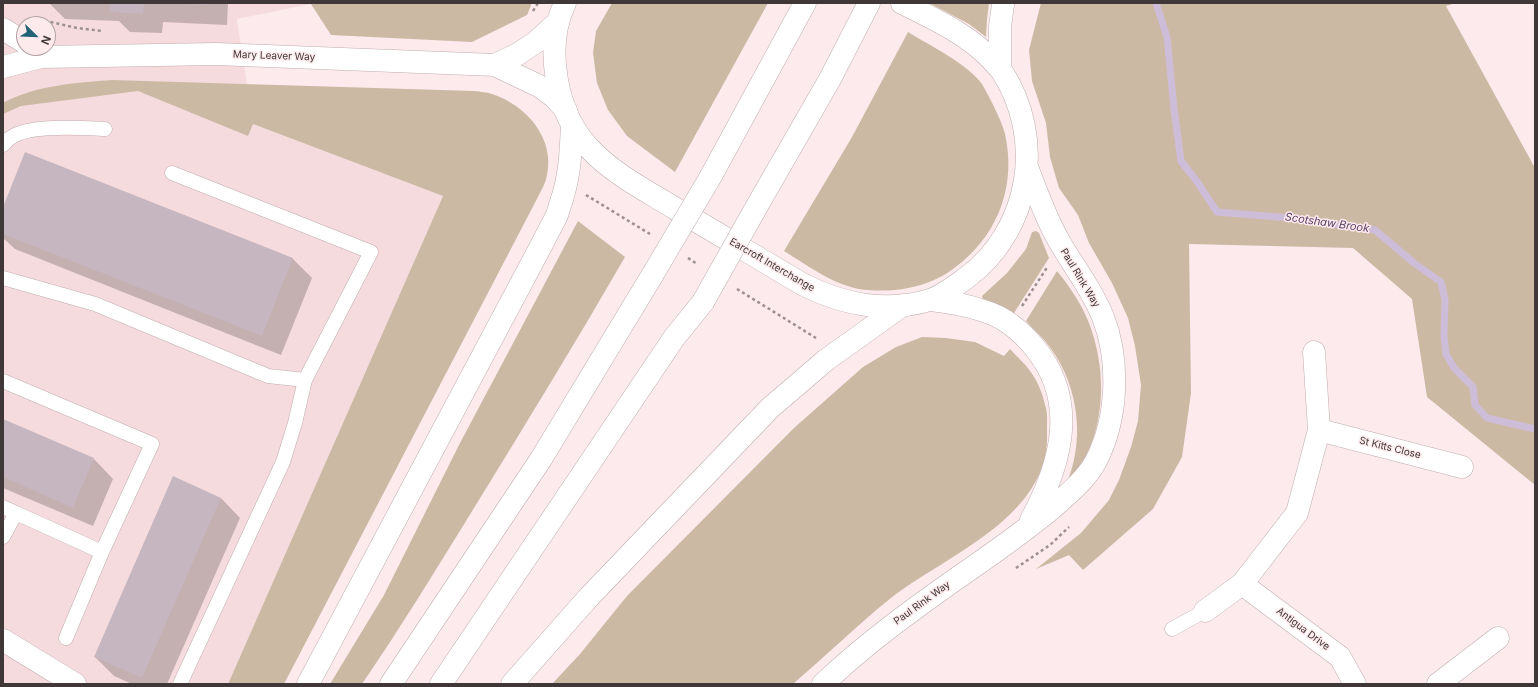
<!DOCTYPE html>
<html>
<head>
<meta charset="utf-8">
<style>
  body { margin:0 }
  #map { position:relative; width:1538px; height:687px; overflow:hidden; background:#fdeaec; font-family:Inter,sans-serif }
  canvas { display:block }
  .frame { position:absolute; inset:0; border:4px solid #3f3738; pointer-events:none }
  .north { position:absolute; left:16px; top:16px; width:40px; height:40px; box-sizing:border-box; background:#fdeaec; border:1px solid #b1a2a4; border-radius:50%; rotate:113deg; font-size:11px; font-weight:700; line-height:16px; text-align:center; color:#3f3738 }
  .north::after { content:''; display:block; margin:auto; width:14px; height:18px; background:#216277; clip-path:polygon(50% 0,100% 100%,50% 72%,0 100%) }
</style>
</head>
<body>
<div id="map">
<canvas width="1538" height="687"></canvas>
<div class="frame"></div>
<div class="north">N</div>
</div>
<script>
const context = document.querySelector('canvas').getContext('2d');
context.lineJoin = 'round';
function fill(path, color) { context.fillStyle = color; context.fill(path, 'evenodd'); }
function stroke(path, color, width, dash) { context.strokeStyle = color; context.lineWidth = width; context.lineCap = dash ? 'butt' : 'round'; context.setLineDash(dash || []); context.stroke(path); }
function label(font, color, halo, rows, align = 'center') {
  context.font = font + ' Inter,sans-serif'; context.lineWidth = 3; context.setLineDash([]); context.textBaseline = 'middle'; context.strokeStyle = halo; context.fillStyle = color; for (const [text, x, y, turn = 0] of rows) {
    context.save(); context.translate(x, y); context.rotate((+turn || 0) * Math.PI / 180); context.textAlign = isNaN(turn) ? turn : align; if (halo) context.strokeText(text, 0, 0); context.fillText(text, 0, 0); context.restore();
  }
}
const built = new Path2D(`
  M3 3H316L237 19 253 124 443 196 228 684H3ZM24 24H48V48H24Z`);
const green = new Path2D(`
  M316 3H532L527 15 472 42 331 35 311 4Z
  M612 3H768L675 172 627 136 608 110 597 83 593 53 596 31Z
  M929 3H989L987 19 986 37 969 24Z
  M1041 3H1456L1446 6 1535 168V485L1427 397 1412 299 1353 248 1189 244 1191 393 1182 457 1153 509 1083 570 1069 555 1036 569 1081 533 1109 500 1119 480 1131 447 1138 421 1141 385 1135 346 1128 318 1112 283 1089 243 1078 215 1059 188 1050 157 1046 123 1032 81 1029 50Z
  M908 32C929 45 968 64 982 84 989 96 1002 121 1005 134 1016 183 1000 230 962 262 953 269 944 276 934 280 914 289 890 292 868 290 837 288 810 267 784 251L852 137Z
  M112 80 474 91C480 92 487 92 492 94 526 105 555 138 547 175 546 182 542 189 539 195L284 684H228L443 196 253 124 248 136 138 91 21 106 3 114V103C36 85 75 83 112 80Z
  M578 221 625 257C576 342 525 425 474 508 437 568 401 627 362 684H330L384 595 460 443Z
  M1036 231 1039 233 1049 258 1014 313 1001 306 983 300 982 296 1007 273 1026 249 1032 232Z
  M1057 271C1070 287 1082 305 1089 323 1105 365 1106 414 1087 454 1085 460 1082 469 1078 474 1075 476 1071 478 1068 480 1086 434 1077 379 1045 341 1039 334 1032 328 1026 321Z
  M922 337 946 338 975 342 1004 356 1010 349C1017 357 1027 365 1032 374 1038 382 1043 395 1045 405 1048 413 1047 423 1047 432 1051 517 946 555 891 598 857 625 826 656 793 684H552L580 654 627 596 794 428 863 367 896 347Z`);
const shadow = new Path2D(`
  M49 3H228L227 25 163 22 162 33 130 32 119 21 65 19Z
  M3 210 292 258 312 278 281 355 15 249 3 238Z
  M3 420 94 459 113 479 93 526 3 488Z
  M221 498 240 518 167 684H132L114 676 95 657Z`);
const stream = new Path2D(`
  M1156 3 1167 37 1174 109 1181 161 1198 183 1217 212 1290 218 1375 230 1414 263 1441 282 1445 300 1444 336 1446 354 1454 368 1473 387 1475 405 1487 418 1535 429`);
const building = new Path2D(`
  M110 3H144L143 14 110 12Z
  M175 3H208L207 5 175 4Z
  M25 152 293 258 262 336 3 234V207Z
  M3 419 94 458 73 508 3 477Z
  M173 476 221 498 142 678 94 657Z`);
const path = new Path2D(`
  M533 11 538 3
  M33 18 77 28 102 31
  M586 195 650 234
  M688 258 697 264
  M737 289 816 338
  M1022 306 1048 266
  M1016 568 1050 545 1069 527`);
const service = new Path2D(`
  M3 145C6 141 11 137 15 135 34 125 82 128 105 129
  M3 278 95 304 268 376 305 380 371 252 172 173
  M3 381 152 444 102 552 16 513
  M3 507 16 513 3 537
  M1172 629 1205 611
  M66 638 102 552
  M180 684 283 462 295 423 305 380`);
const minor = new Path2D(`
  M3 29 24 42
  M495 65 518 54 536 42 558 22
  M3 67 41 57 216 54 495 65 539 86 554 97 566 110
  M1319 430 1462 467
  M1242 584 1340 657 1355 684
  M1205 611 1242 584 1297 513 1319 430 1314 352
  M3 640 75 684
  M1438 684 1498 638`);
const tertiary = new Path2D(`
  M931 300C949 302 967 305 984 311 1004 317 1022 332 1035 348 1079 402 1061 464 1031 520
  M823 684C867 642 916 607 966 572 995 552 1023 532 1050 510 1067 495 1085 481 1096 461 1118 418 1120 361 1103 317 1092 289 1073 266 1059 241 1045 217 1037 192 1027 167`);
const trunk = new Path2D(`
  M565 3C544 47 556 113 589 148 613 174 647 191 676 209 719 234 761 260 804 285 845 305 885 313 930 300 942 296 955 286 966 278 1031 230 1046 138 1001 70 998 66 994 63 991 59 966 33 934 19 902 3
  M1000 69V27L1003 4
  M562 199C570 175 571 149 572 124
  M826 360 903 305`);
const motorway = new Path2D(`
  M1003 4V3
  M711 176 805 3
  M757 206 830 79 869 3
  M308 684 541 246 557 215 562 199
  M391 684 541 459 653 274
  M441 684 674 338 703 302
  M512 684 588 598 770 408 826 360`);
const motorwayBridge = new Path2D(`
  M653 274 711 176
  M703 302 757 206`);
const streetNames = [
  ["Mary Leaver Way",274,56,2],
  ["Earcroft Interchange",772,265,30],
  ["Paul Rink Way",1080,278,59],
  ["St Kitts Close",1390,448,14],
  ["Paul Rink Way",922,603,-36],
  ["Antigua Drive",1303,629,37]
];
const waterNames = [
  ["Scotshaw Brook",1327,223,8]
];
fill(built, '#f6dbde');
fill(green, '#ccb9a4');
fill(shadow, '#0003');
stroke(stream, '#cebdd9', 7);
fill(building, '#c5b6bf');
stroke(service, '#bfadaf', 15);
stroke(minor, '#bfadaf', 23);
stroke(tertiary, '#bfadaf', 23);
stroke(trunk, '#bfadaf', 23);
stroke(motorway, '#bfadaf', 23);
stroke(path, '#9c8f90', 2.5, [3, 3]);
stroke(service, '#fff', 14);
stroke(minor, '#fff', 22);
stroke(tertiary, '#fff', 22);
stroke(trunk, '#fff', 22);
stroke(motorway, '#fff', 22);
stroke(motorwayBridge, '#bfadaf', 23, []);
stroke(motorwayBridge, '#fff', 22);
label('10px', '#3f3738', '#fdeaec', streetNames);
label('italic 11px', '#573e66', '#fdeaec', waterNames);
</script>
</body>
</html>
